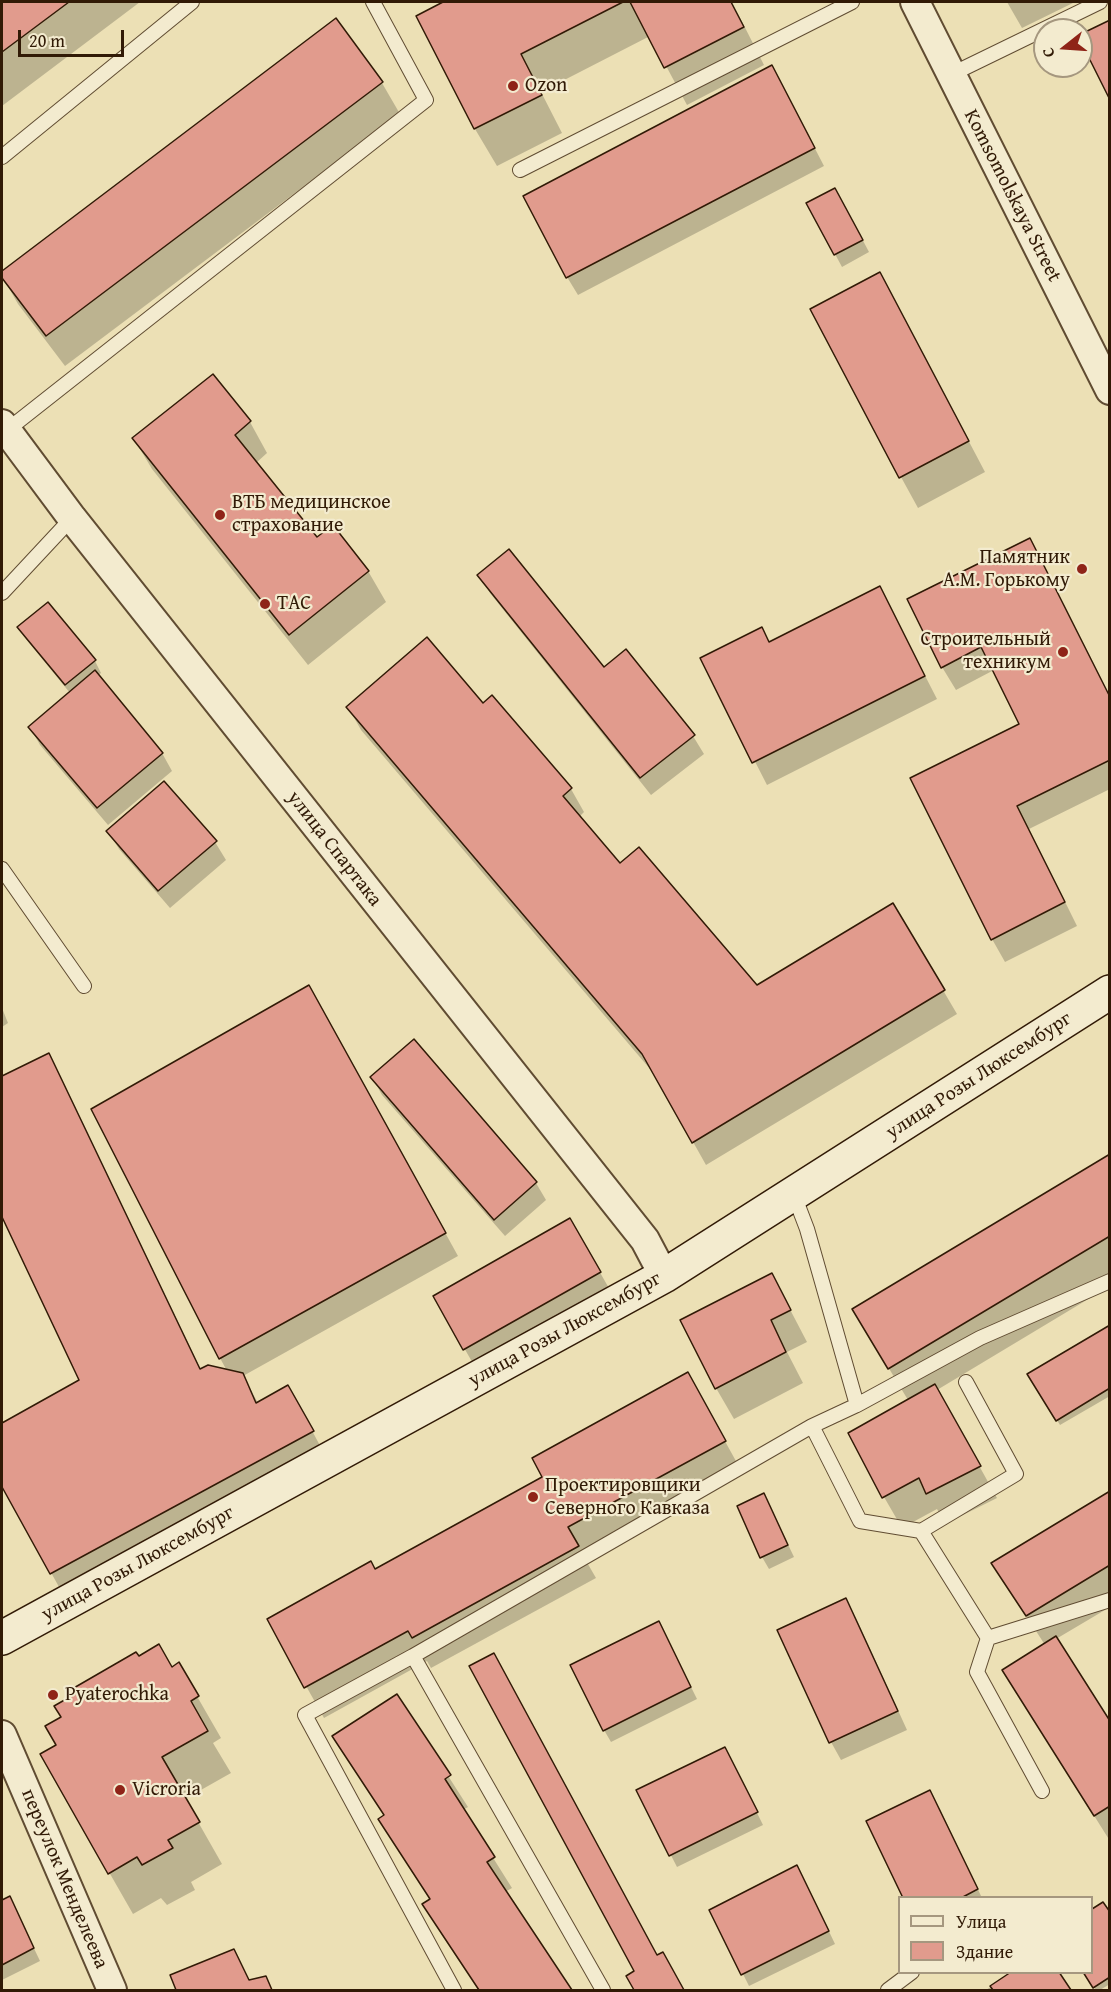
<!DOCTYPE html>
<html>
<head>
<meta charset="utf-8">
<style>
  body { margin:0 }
  #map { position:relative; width:1111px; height:1992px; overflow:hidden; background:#ece0b5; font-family:"Gentium Book Plus",serif }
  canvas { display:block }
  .frame { position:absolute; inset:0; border:3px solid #311a06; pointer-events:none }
  .legend { position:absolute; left:898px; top:1896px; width:195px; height:78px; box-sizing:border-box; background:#f3ebcf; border:2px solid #a5977f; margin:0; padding:8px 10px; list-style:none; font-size:18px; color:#311a06 }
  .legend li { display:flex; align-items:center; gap:12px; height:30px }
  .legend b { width:30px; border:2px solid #a5977f }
  .north { position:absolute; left:1033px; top:18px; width:60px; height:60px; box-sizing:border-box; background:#f3ebcf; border:2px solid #a5977f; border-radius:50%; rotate:253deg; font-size:16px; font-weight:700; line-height:24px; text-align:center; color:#311a06 }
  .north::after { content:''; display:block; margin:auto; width:21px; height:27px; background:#8f2418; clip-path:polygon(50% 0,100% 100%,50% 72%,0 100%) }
  .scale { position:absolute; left:18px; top:30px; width:106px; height:27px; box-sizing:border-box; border:3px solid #311a06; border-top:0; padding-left:8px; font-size:18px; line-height:21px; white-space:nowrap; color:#311a06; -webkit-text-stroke:4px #f3ebcf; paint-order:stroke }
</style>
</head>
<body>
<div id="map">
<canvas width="1111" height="1992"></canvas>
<div class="frame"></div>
<ul class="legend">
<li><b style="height:8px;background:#f3ebcf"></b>Улица</li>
<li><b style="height:16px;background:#e19b8d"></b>Здание</li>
</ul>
<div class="north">С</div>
<div class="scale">20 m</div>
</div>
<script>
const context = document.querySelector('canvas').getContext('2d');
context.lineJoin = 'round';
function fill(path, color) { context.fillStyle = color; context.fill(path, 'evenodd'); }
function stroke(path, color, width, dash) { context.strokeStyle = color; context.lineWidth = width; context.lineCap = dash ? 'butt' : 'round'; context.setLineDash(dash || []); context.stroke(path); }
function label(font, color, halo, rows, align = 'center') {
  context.font = font + ' "Gentium Book Plus",serif'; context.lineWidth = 4.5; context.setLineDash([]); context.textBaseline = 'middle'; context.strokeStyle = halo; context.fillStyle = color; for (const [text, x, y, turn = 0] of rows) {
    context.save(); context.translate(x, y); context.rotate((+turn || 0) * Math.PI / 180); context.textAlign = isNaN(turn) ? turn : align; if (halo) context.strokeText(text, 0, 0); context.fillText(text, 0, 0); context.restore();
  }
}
const shadow = new Path2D(`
  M2 2H140L2 106Z
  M446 2H732L764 65 687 105 650 36 541 92 562 133 497 166 475 129 418 16Z
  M1007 2H1075L1022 28Z
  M335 20 382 83 400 114 65 366 18 304 2 276V272Z
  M782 85 824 166 578 295 567 277Z
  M842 201 869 252 842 267 808 204Z
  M897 305 985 472 918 508 901 477Z
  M250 422 267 453 256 463 316 539 368 571 386 602 308 665 152 469 134 439Z
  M1030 540 1110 697V789L1029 829 1077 926 1005 962 992 939 1021 725 994 670 956 690 942 667Z
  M479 575 693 736 704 754 651 795 490 593Z
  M880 588 937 699 767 785 702 658 769 643Z
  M19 627 95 661 101 673 97 676 162 753 172 771 108 825 40 745 30 727 70 693 26 639Z
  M483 705 571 789 584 812 579 817 620 865 756 987 893 905 957 1014 706 1165 656 1076 361 730 348 707Z
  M108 831 215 842 226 860 170 908 119 849Z
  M2 1008 8 1023 2 1027Z
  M322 1010 458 1256 243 1376 258 1403 301 1410 325 1455 64 1596 2 1484V1424L81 1381 2 1214V1077L48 1055 61 1078 201 1370 227 1371 220 1358Z
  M372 1077 536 1183 546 1200 505 1236 382 1095Z
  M1110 1156V1286L937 1390 997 1498 945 1524 937 1509 902 1528 884 1497 908 1400 876 1347Z
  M570 1220 610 1290 475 1367 435 1297Z
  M772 1275 807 1342 787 1352 803 1383 734 1419 716 1388Z
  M1110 1326V1396L1060 1425 1029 1375Z
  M705 1405 742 1472 585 1559 596 1578 431 1668 427 1661 324 1718 269 1620 375 1571Z
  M1110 1493V1607L1056 1639 1110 1724V1841L1022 1701 1045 1645 993 1564Z
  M770 1507 794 1557 769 1569 762 1557Z
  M845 1600 856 1618 907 1730 841 1760 831 1742 779 1630Z
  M665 1635 697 1699 611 1742 604 1730Z
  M138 1658 172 1669 179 1665 221 1738 213 1743 231 1773 185 1799 222 1864 191 1882 195 1890 167 1905 161 1898 133 1914 42 1755 58 1746 63 1718Z
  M397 1696 468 1807 463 1810 512 1888 505 1892 570 1990H478L442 1935 424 1904 430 1900 380 1820 385 1817 334 1736Z
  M731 1760 763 1825 677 1867 638 1791Z
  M929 1792 940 1809 982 1898H905Z
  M804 1879 835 1944 749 1986 711 1910Z
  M10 1898 40 1961 2 1980V1902Z
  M1102 1904 1110 1914V1984L1100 1990H1096L1084 1972H1092V1911Z
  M657 1956 676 1977 683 1990H636L628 1976Z
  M1014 1972H1057L1069 1990H986Z
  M172 1975 249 1982 265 1977 272 1990H178Z`);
const building = new Path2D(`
  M2 2H69L2 52Z
  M443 2H623L521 54 542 95 474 129 416 16Z
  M630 2H731L744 27 664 68Z
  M336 18 383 82 46 336 2 278V271Z
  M1110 20V100L1081 42V34Z
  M772 65 815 148 566 278 523 196Z
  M835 188 863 240 834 255 806 203Z
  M880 272 969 441 899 478 810 309Z
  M213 374 251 421 235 435 317 537 333 525 369 571 289 635 132 438Z
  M1030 538 1110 697V760L1017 806 1065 902 991 940 910 778 1019 724 981 647 941 668 907 599Z
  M509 549 604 667 626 649 695 735 640 778 477 575Z
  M880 586 925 676 752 763 700 658 762 627 769 642Z
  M48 602 96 660 65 685 17 627Z
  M427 637 483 703 492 695 572 788 563 796 620 863 639 847 757 985 893 903 945 990 692 1143 642 1054 346 707Z
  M95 670 163 753 97 808 28 727Z
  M164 781 217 841 158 891 106 831Z
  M309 985 446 1233 219 1359 91 1109Z
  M414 1039 537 1182 494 1220 370 1077Z
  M49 1053 200 1369 208 1365 243 1373 256 1403 288 1385 314 1431 50 1574 2 1487V1423L79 1380 2 1217V1076Z
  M1110 1154V1236L888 1369 852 1309Z
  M570 1218 601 1272 463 1350 433 1296Z
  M772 1273 791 1310 771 1320 786 1352 715 1389 680 1320Z
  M1110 1325V1388L1056 1421 1027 1374Z
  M688 1372 726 1441 568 1527 579 1546 412 1638 408 1631 304 1688 267 1619 371 1561 375 1569 542 1477 532 1458Z
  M935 1384 981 1466 926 1494 919 1478 882 1498 848 1433Z
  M1110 1491V1565L1026 1616 991 1563Z
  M764 1493 788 1545 760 1558 737 1506Z
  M846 1598 898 1711 829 1743 777 1630Z
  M659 1621 691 1687 603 1731 570 1665Z
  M1056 1636 1110 1721V1806L1094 1816 1002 1670Z
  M159 1644 172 1667 179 1662 199 1696 191 1701 208 1731 162 1757 200 1822 168 1840 173 1848 142 1865 137 1857 108 1874 40 1754 56 1745 45 1726 61 1717 54 1706 75 1694 72 1689 136 1652 139 1656Z
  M494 1653 657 1955 663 1952 684 1990H634L626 1976 634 1971 469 1666Z
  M397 1694 451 1775 445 1779 495 1857 487 1862 572 1990H479L422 1904 430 1899 378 1819 384 1815 332 1736Z
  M725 1747 758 1812 669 1856 636 1790Z
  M930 1790 978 1889 961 1898H903L866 1821Z
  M797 1865 829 1931 741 1975 709 1910Z
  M10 1896 34 1948 2 1965V1900Z
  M1103 1902 1110 1912V1977L1093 1988 1083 1972H1092V1909Z
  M234 1949 249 1980 266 1976 272 1990H176L170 1975Z
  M1011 1972H1059L1071 1990H993L990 1986Z`);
const lane = new Path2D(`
  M952 74 1100 2
  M2 157 192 2
  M520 170 852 2
  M6 431 426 100 373 2
  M2 593 72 518
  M2 869 84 986
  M794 1195 807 1229 857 1405 812 1426 860 1521 921 1531 988 1638 1110 1600
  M857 1405 980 1338 1110 1281
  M921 1531 1016 1474 966 1382
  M988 1638 977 1672 1042 1791
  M413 1656 603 1990
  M454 1990 305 1715 413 1656 812 1426
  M888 1990 912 1972`);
const street = new Path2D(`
  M915 2 1110 390
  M2 424 72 518 645 1240 664 1276
  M2 1735 112 1990`);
const secondary = new Path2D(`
  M2 1638 664 1276 1110 992`);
const markers = [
  [513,86,6,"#8f2418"],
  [220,515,6,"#8f2418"],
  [1082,569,6,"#8f2418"],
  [265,604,6,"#8f2418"],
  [1063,652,6,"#8f2418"],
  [533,1497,6,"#8f2418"],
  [53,1695,6,"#8f2418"],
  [120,1790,6,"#8f2418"]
];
const poiNames = [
  ["Ozon",525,86],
  ["ВТБ медицинское",232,503],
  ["страхование",232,526],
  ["Памятник",1070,558,"right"],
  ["А.М. Горькому",1070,581,"right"],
  ["ТАС",277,604],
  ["Строительный",1051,640,"right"],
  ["техникум",1051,663,"right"],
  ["Проектировщики",545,1486],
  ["Северного Кавказа",545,1509],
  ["Pyaterochka",65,1695],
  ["Vicroria",132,1790]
];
const streetNames = [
  ["Komsomolskaya Street",1012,196,63],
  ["улица Спартака",334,849,52],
  ["улица Розы Люксембург",979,1076,-33],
  ["улица Розы Люксембург",565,1330,-29],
  ["улица Розы Люксембург",138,1564,-29],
  ["переулок Менделеева",64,1879,67]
];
fill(shadow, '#0003');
fill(building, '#e19b8d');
stroke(building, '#311a06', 1.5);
stroke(lane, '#604c32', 16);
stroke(street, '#604c32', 32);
stroke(secondary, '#311a06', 36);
stroke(lane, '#f3ebcf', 14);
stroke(street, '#f3ebcf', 28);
stroke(secondary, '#f3ebcf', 33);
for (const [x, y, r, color] of markers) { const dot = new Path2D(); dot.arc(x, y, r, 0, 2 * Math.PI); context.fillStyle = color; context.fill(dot); stroke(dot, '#f3ebcf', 2); }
label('20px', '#311a06', '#f3ebcf', poiNames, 'left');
label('20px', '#311a06', '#f3ebcf', streetNames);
</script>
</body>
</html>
